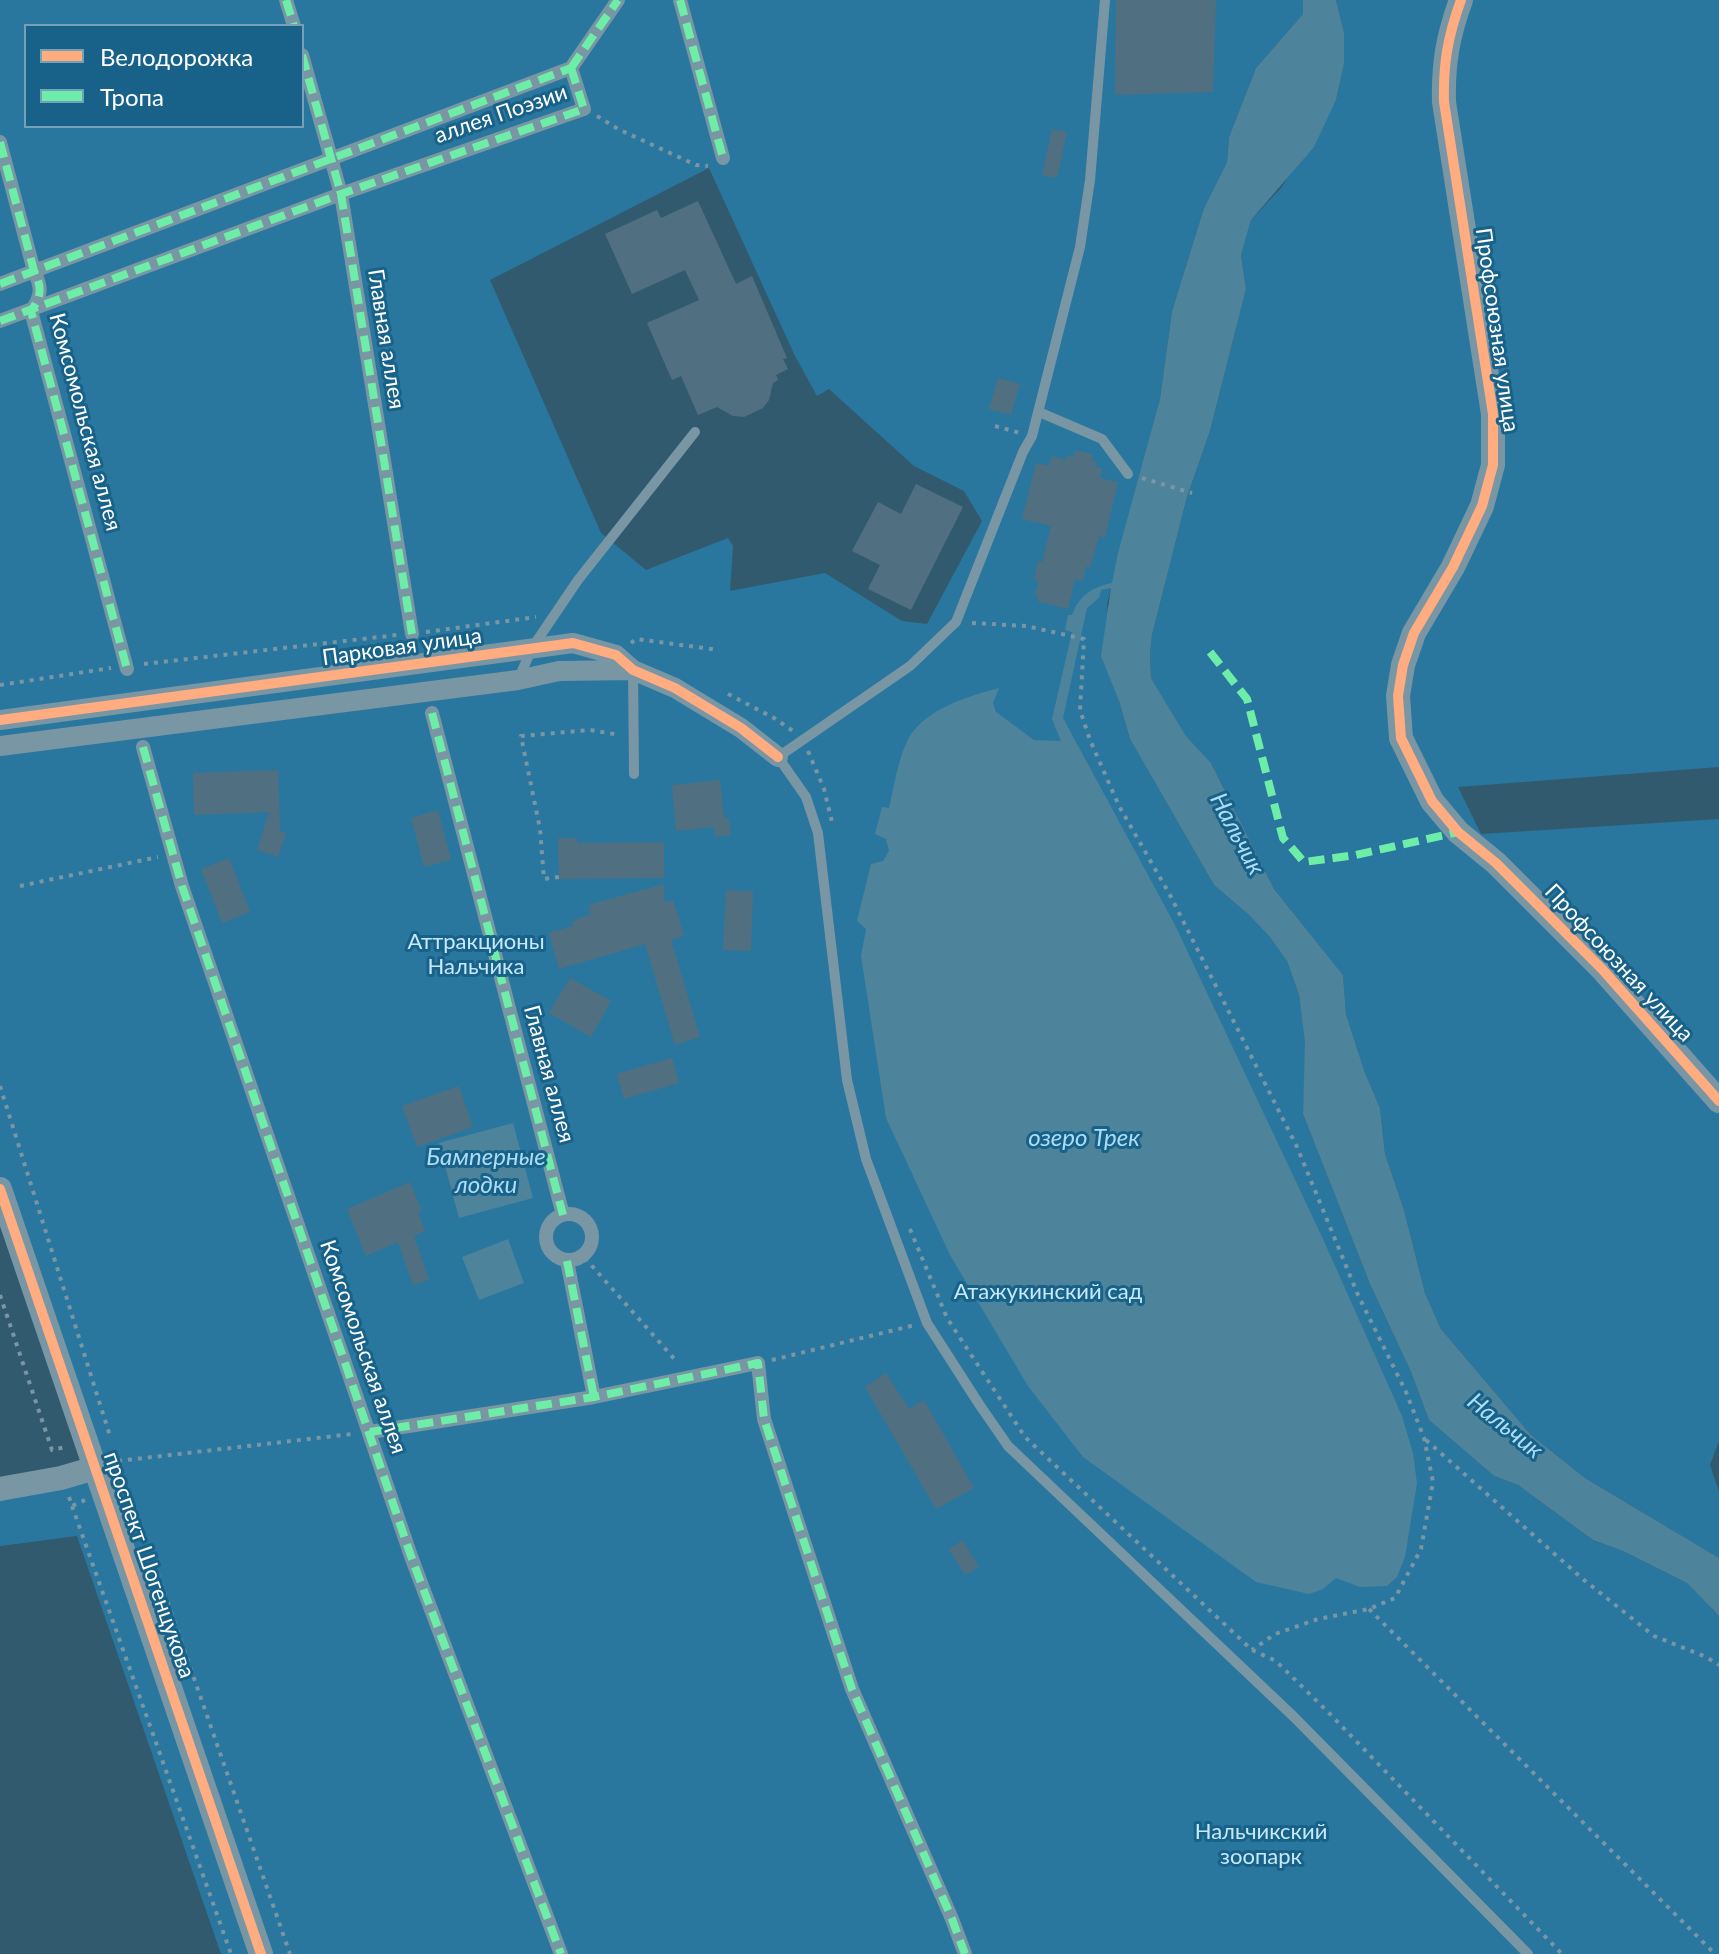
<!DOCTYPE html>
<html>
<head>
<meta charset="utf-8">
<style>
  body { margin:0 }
  #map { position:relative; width:1719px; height:1954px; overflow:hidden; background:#325a6f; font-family:Lato,sans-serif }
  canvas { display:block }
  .legend { position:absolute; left:24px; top:24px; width:280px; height:104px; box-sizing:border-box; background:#186289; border:2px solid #74a1b8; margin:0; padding:10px 14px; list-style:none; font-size:24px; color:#fff }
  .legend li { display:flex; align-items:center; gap:16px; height:40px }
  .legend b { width:40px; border:2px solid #74a1b8 }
</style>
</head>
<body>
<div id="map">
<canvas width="1719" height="1954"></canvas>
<ul class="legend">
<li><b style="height:10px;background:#ffac80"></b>Велодорожка</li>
<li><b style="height:10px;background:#6deda7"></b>Тропа</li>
</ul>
</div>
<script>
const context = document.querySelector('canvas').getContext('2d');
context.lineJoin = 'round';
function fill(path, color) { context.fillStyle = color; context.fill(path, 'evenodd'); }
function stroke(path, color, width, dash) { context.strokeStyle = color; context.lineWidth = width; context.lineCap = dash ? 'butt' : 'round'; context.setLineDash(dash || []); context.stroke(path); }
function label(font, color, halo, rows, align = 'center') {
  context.font = font + ' Lato,sans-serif'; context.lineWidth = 6; context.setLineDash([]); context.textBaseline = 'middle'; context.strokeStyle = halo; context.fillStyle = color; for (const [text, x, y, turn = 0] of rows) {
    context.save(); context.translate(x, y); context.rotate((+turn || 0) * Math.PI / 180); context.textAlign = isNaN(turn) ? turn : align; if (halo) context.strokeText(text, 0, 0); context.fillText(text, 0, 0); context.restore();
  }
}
const green = new Path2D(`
  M0 0H1303V14L1256 68 1229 137 1227 162 1204 208 1172 311 1160 399 1107 604 1119 701 1130 739 1214 885 1248 914 1269 936 1287 961 1299 995 1306 1042 1303 1114 1370 1284 1411 1372 1429 1420 1494 1476 1518 1485 1593 1540 1623 1551 1687 1583 1719 1616V1954H221L77 1536 0 1546V1489L95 1469 0 1189ZM26 26H302V126H26ZM709 168 795 356 817 396 829 389 914 466 964 491 982 521 927 624 902 621 825 573 730 591 733 546 728 538 646 570 601 533 490 280Z
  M1336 0H1719V767L1458 787 1481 834 1719 819V1441L1710 1465 1719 1492V1558L1585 1478 1531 1435 1441 1329 1425 1293 1404 1210 1385 1154 1380 1108 1365 1073 1346 1014 1343 975 1274 889 1211 763 1186 736 1151 678 1150 654 1152 635 1187 497 1210 431 1246 289 1241 255 1251 220 1281 188 1336 100 1344 64V32Z`);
const water = new Path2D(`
  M1303 0H1336L1344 32V64L1336 100 1314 147 1251 220 1241 255 1246 289 1210 431 1187 497 1152 635 1150 654 1151 678 1186 736 1211 763 1274 889 1343 975 1346 1014 1365 1073 1380 1108 1385 1154 1404 1210 1425 1293 1441 1329 1531 1435 1585 1478 1719 1558V1616L1687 1583 1623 1551 1593 1540 1518 1485 1494 1476 1429 1420 1411 1372 1370 1284 1303 1114 1305 1042 1299 995 1287 961 1269 936 1248 914 1214 885 1130 739 1119 701 1101 656 1111 588 1101 590 1099 598 1087 608 1063 718 1175 925 1323 1239 1402 1416 1413 1453 1417 1483 1405 1557 1397 1577 1387 1586 1360 1587 1336 1578 1323 1589 1309 1594 1256 1582 1083 1457 1028 1386 950 1255 886 1118 861 956 866 929 857 921 871 864 883 861 889 851 886 839 875 834 882 807 889 808C894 787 897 765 905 746 919 710 966 697 999 688L993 703 996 712 1034 740 1061 741 1052 719 1072 632 1065 630 1068 615H1072C1079 595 1093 587 1112 583L1118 553 1160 399 1172 311 1204 208 1227 162 1229 137 1256 68 1303 14Z
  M513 1123 533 1198 459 1218 439 1143Z
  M508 1239 524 1283 479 1300 462 1257Z`);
const building = new Path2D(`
  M1116 0H1216L1213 92 1115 95Z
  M1052 129 1067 132 1057 178 1042 175Z
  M698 201 736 284 752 276 787 358 783 359 788 369 776 375 778 380 773 383 769 400 763 408 744 417 733 416 717 407 698 415 681 376 672 380 647 323 699 300 685 270 632 294 605 234 657 210 661 218Z
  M998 378 1020 384 1011 415 989 409Z
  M1075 450 1093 454 1091 460 1097 462 1096 467 1102 468 1100 478 1118 482 1105 538 1099 536 1090 568 1086 566 1083 581 1075 579 1068 609 1037 601 1038 595 1035 594 1039 581 1034 580 1038 561 1042 562 1051 526 1022 519 1036 463 1049 466 1052 456 1066 460 1067 455 1074 457Z
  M916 484 963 507 911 610 868 589 880 565 852 551 878 502 901 514Z
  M278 770 280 831 286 833 278 857 257 850 269 812 194 815 193 773Z
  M720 780 724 818H729L731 835 715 837 714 827 676 831 672 785Z
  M438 810 451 860 424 867 411 818Z
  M558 838H577V843L664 842V878L559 879Z
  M229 858 250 912 222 923 201 869Z
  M664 884V902L673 900 684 936 671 940 700 1037 675 1045 645 944 559 969 549 933 573 926 572 921 591 914 588 905Z
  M726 890 753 891 751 951 723 950Z
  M570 978 611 1001 591 1037 549 1013Z
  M672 1058 679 1083 624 1099 617 1074Z
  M459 1086 473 1127 417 1147 402 1106Z
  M410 1182 422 1211 418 1213 425 1231 414 1236 429 1280 413 1285 398 1242 366 1256 347 1209Z
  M886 1373 909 1409 924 1400 974 1488 936 1509 865 1387Z
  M963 1540 979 1567 965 1575 949 1549Z`);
const path = new Path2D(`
  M597 116 618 129 696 165 708 166
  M995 426 1020 433
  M1142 478 1192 493
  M972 623 1026 626 1084 639 1080 710 1090 740 1119 806 1170 895 1297 1147 1358 1295 1406 1392 1424 1438 1433 1482 1421 1549 1395 1598 1369 1609 1318 1619 1275 1634 1252 1650
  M426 632 536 617
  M631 643 636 639 719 650
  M144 664 397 635
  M0 685 111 668
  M728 694 774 718 793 731
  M808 751 824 789 832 822
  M559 877 544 879 540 829 521 736 590 730 620 735
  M20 886 158 857
  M0 1086 110 1436 108 1437
  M910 1229 947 1318 1025 1437 1252 1650 1276 1661 1329 1713 1562 1954
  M585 1258 677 1362
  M0 1295 52 1450 66 1447
  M772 1360 915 1325
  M1426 1440 1584 1580 1654 1636 1706 1657 1719 1665
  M118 1461 352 1434
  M69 1497 72 1506 85 1500
  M72 1506 231 1954
  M141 1526 290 1954
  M1369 1609 1715 1954`);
const service = new Path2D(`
  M1105 0 1090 180 1080 247 1032 436 1023 452 956 622 910 666 778 757 806 797 818 833 847 1080 866 1159 927 1323 979 1404 1008 1446 1294 1717 1528 1954
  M1039 412 1102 439 1128 474
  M633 670 634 774
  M519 678 532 648 578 580 695 432`);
const pedestrian = new Path2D(`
  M286 0 294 26
  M680 0 723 158
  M302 55 341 194 412 634
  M571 68 618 0
  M0 142 34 271C42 287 42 296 31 311L127 669
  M0 284 571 68
  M0 321 341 194 584 109 571 68
  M432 713 563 1215
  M143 747 182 886 412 1559 561 1954
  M546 1237a23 23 0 1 1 46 0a23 23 0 1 1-46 0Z
  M567 1261 594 1397
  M370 1432 594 1397 758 1363 764 1419 852 1689 952 1919 965 1954`);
const minor = new Path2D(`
  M0 720 573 643 616 655 633 670 675 688 741 728 778 757
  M0 746 518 680 559 671 633 670`);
const tertiary = new Path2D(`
  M1461 0C1448 36 1443 63 1444 102L1493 414V465L1482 506 1453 567 1414 633 1403 665 1398 696 1401 738 1432 801 1458 832 1496 863 1602 969 1719 1101
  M0 1189 261 1954
  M0 1489 61 1478 95 1468`);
const quiet = new Path2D(`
  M286 0 294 26
  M680 0 723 158
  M302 55 341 194 412 634
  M571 68 618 0
  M0 142 34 271C42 287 42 296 31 311L127 669
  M0 284 571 68
  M0 321 341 194 584 109 571 68
  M1210 652 1247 699 1283 838 1304 862 1356 855 1458 832
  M432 713 563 1215
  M143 747 182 886 412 1559 561 1954
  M567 1261 594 1397
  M370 1432 594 1397 758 1363 764 1419 852 1689 952 1919 965 1954`);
const cycleway = new Path2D(`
  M1461 0C1448 36 1443 63 1444 102L1493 414V465L1482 506 1453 567 1414 633 1403 665 1398 696 1401 738 1432 801 1458 832 1496 863 1602 969 1719 1101
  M0 720 573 643 616 655 633 670 675 688 741 728 778 757
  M0 1189 261 1954`);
const streetNames = [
  ["аллея Поэзии",501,114,-19],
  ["Профсоюзная улица",1497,330,82],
  ["Главная аллея",386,339,81],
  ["Комсомольская аллея",85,422,75],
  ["Парковая улица",402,647,-8],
  ["Профсоюзная улица",1619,963,47],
  ["Главная аллея",549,1074,75],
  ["Комсомольская аллея",363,1347,71],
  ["проспект Шогенцукова",149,1565,71]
];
const parkNames = [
  ["Аттракционы",476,942],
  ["Нальчика",476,967],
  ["Атажукинский сад",1048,1292],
  ["Нальчикский",1261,1832],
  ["зоопарк",1261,1857]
];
const waterNames = [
  ["Нальчик",1237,834,62],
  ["озеро Трек",1084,1138],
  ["Бамперные",486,1157],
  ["лодки",486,1185],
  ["Нальчик",1505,1426,39]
];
fill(green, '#29779f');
fill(water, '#4e839c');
fill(building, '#507081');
stroke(path, '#7996a4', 4, [4, 6]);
stroke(service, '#7996a4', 10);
stroke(pedestrian, '#7996a4', 14);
stroke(minor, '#7996a4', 20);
stroke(tertiary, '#7996a4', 24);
stroke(quiet, '#6deda7', 8, [16, 8]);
stroke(cycleway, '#ffac80', 10);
label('22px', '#fff', '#186289', streetNames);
label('22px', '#c6e9fa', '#186289', parkNames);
label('italic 24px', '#acddf5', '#186289', waterNames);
</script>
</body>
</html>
